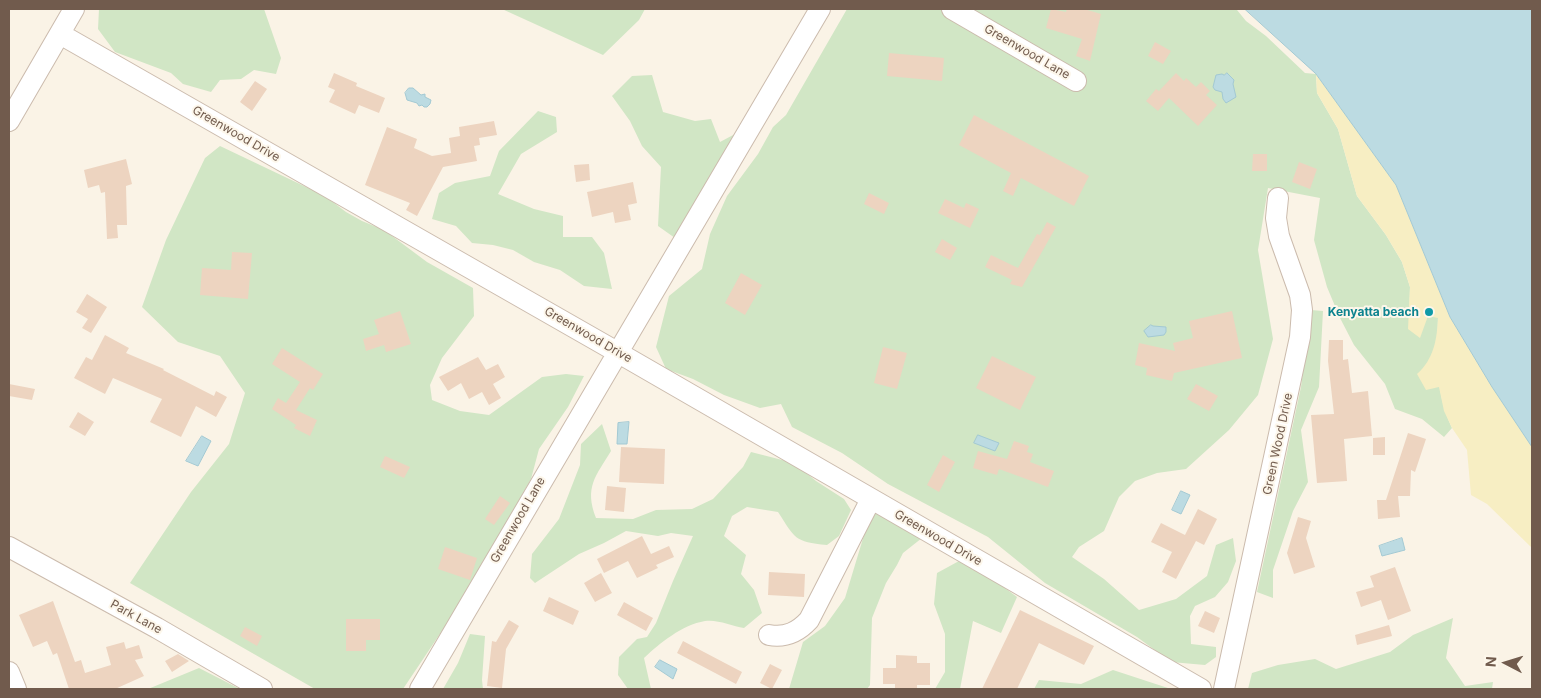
<!DOCTYPE html>
<html>
<head>
<meta charset="utf-8">
<style>
  body { margin:0 }
  #map { position:relative; width:1541px; height:698px; overflow:hidden; background:#faf3e6; font-family:Inter,sans-serif }
  canvas { display:block }
  .frame { position:absolute; inset:0; border:10px solid #715b4d; pointer-events:none }
  .north { position:absolute; left:1481px; top:638px; width:50px; height:50px; -webkit-text-stroke:4px #fdf7eb; paint-order:stroke; rotate:275deg; font-size:14px; font-weight:700; line-height:20px; text-align:center; color:#715b4d }
  .north::after { content:''; display:block; margin:auto; width:18px; height:22px; background:#715b4d; clip-path:polygon(50% 0,100% 100%,50% 72%,0 100%) }
</style>
</head>
<body>
<div id="map">
<canvas width="1541" height="698"></canvas>
<div class="frame"></div>
<div class="north">N</div>
</div>
<script>
const context = document.querySelector('canvas').getContext('2d');
context.lineJoin = 'round';
function fill(path, color) { context.fillStyle = color; context.fill(path, 'evenodd'); }
function stroke(path, color, width, dash) { context.strokeStyle = color; context.lineWidth = width; context.lineCap = dash ? 'butt' : 'round'; context.setLineDash(dash || []); context.stroke(path); }
function label(font, color, halo, rows, align = 'center') {
  context.font = font + ' Inter,sans-serif'; context.lineWidth = 4; context.setLineDash([]); context.textBaseline = 'middle'; context.strokeStyle = halo; context.fillStyle = color; for (const [text, x, y, turn = 0] of rows) {
    context.save(); context.translate(x, y); context.rotate((+turn || 0) * Math.PI / 180); context.textAlign = isNaN(turn) ? turn : align; if (halo) context.strokeText(text, 0, 0); context.fillText(text, 0, 0); context.restore();
  }
}
const green = new Path2D(`
  M99 9H264L281 58 276 74 254 70 241 79 220 80 211 92 183 84 171 73 115 52 98 29Z
  M502 9H645L639 20 603 55Z
  M847 9H1233L1237 10 1246 21 1266 36 1305 73 1316 74 1317 93 1338 129 1357 196 1386 235 1402 262 1410 287 1409 329 1428 316 1438 317C1437 357 1435 391 1452 428L1444 437 1422 419 1395 409 1385 384 1354 345 1340 318 1327 287 1314 240 1320 198 1268 188 1258 250 1273 339 1258 395 1229 430 1186 469 1157 473 1135 481 1119 497 1104 531 1079 547 1072 557 1104 579 1139 610 1176 599 1207 576 1216 545 1233 538 1236 561 1228 582 1215 597 1195 606 1190 616 1191 644 1216 647V657L1205 665 1171 662 1137 637 1045 583 988 537 888 484 842 453 792 427 781 404 760 408 724 395 693 379 666 369 656 347 669 296 702 269 710 234 727 196 758 154 773 127 786 115Z
  M652 75 663 112 695 121 711 119 720 142 735 134 675 238 658 226 661 167 642 146 630 121 612 96 632 76Z
  M538 111 556 117 557 132 521 154 498 194 534 209 563 216V237H592L604 253 612 289 584 286 560 270 534 262 513 250 493 245 472 243 456 226 432 219 439 193 455 183 490 176 499 151Z
  M220 146 325 196 346 212 362 221 384 230 427 262 473 288 474 316 442 358 430 385 432 400 460 411 489 415 542 377 566 374 584 376 568 407 539 449 531 479 462 601 403 689H315L130 583 191 492 229 444 245 393 220 356 178 342 142 307 166 240 205 158Z
  M1311 310 1323 311 1319 387 1301 430 1308 482 1293 511 1273 570V598L1257 592 1301 387Z
  M602 424 611 451C596 476 584 487 596 518L633 519 656 510 692 509 713 499 743 467 751 452 794 463 816 481 844 499 851 510 839 536 827 545C794 542 795 538 778 512L747 507 732 516 724 536 746 555 741 574 754 590 762 613 744 628C732 626 717 619 705 621 682 625 660 643 644 658L651 689H628L618 675 619 657 637 639 647 637 656 623 673 581 693 536 671 533 658 536 626 531 604 543 579 554 535 583 530 578 532 554 559 519 580 465 581 444Z
  M871 512 905 523 922 538 903 553 897 565 886 583 872 618 870 685 867 689H789L803 642 825 626 845 598Z
  M959 561 994 580 1017 597 1001 633 973 621 960 689H935L945 672V634L934 604 937 573Z
  M1453 618 1446 658 1465 686 1493 682 1492 689H1248L1252 673 1278 665 1315 659 1336 669 1390 652 1413 635Z
  M470 634 485 636 482 680 483 689H443L458 663Z
  M199 668 240 689H148Z
  M1113 670 1171 689H1034L1039 680 1081 684Z`);
const sand = new Path2D(`
  M1316 74 1396 185 1450 317 1492 387 1532 447V548L1487 504 1471 495 1467 450 1452 428 1444 411 1439 387 1426 390 1417 374C1434 359 1437 339 1438 318L1428 316 1420 338 1408 329 1410 287 1402 262 1386 235 1357 196 1338 129 1317 93Z`);
const water = new Path2D(`
  M1245 9H1532V447L1492 387 1450 317 1396 185 1316 74Z
  M1227 73 1234 80 1233 84 1236 97 1226 103 1223 99 1222 92 1215 90 1213 87 1216 75 1222 74 1224 75Z
  M409 88H413L421 95 425 94V97L431 100 430 104 427 107H424L422 105 419 106 417 103 407 100 405 93Z
  M1151 325 1153 326 1166 327V332L1164 335 1148 337 1144 331Z
  M629 422 627 444H617L618 423Z
  M978 435 999 443 995 451 974 443Z
  M202 436 211 441 198 466 186 461Z
  M1181 491 1190 495 1181 514 1172 510Z
  M1402 538 1405 550 1382 556 1379 546Z
  M660 660 677 669 673 679 655 667Z`);
const building = new Path2D(`
  M1051 9 1066 12 1067 9H1084L1101 14 1090 61 1076 56 1082 39 1046 28Z
  M1155 42 1171 51 1163 64 1148 56Z
  M889 53 944 58 942 81 887 76Z
  M334 73 357 83 356 86 385 98 379 113 359 105 355 114 329 102 335 90 328 87Z
  M1176 73 1184 81 1186 78 1196 87 1201 82 1210 91 1206 95 1217 105 1198 126 1169 98 1158 111 1146 101 1156 89 1159 91Z
  M255 81 267 89 252 111 240 102Z
  M974 115 1089 176 1074 206 1021 178 1013 196 1003 191 1011 173 959 145Z
  M494 121 497 135 479 138 480 145 474 146 477 161 443 167 417 216 406 210 410 203 365 185 387 127 417 139 414 148 432 156 451 153 449 138 460 136 459 127Z
  M1253 154H1267V171H1252Z
  M126 159 132 184 126 186 127 225H117L118 238 107 239 105 192 101 193 99 185 88 188 84 170Z
  M1299 162 1317 169 1310 189 1292 182Z
  M589 164 590 180 576 182 574 165Z
  M633 182 637 203 628 205 631 220 615 223 613 212 592 217 587 192Z
  M869 193 889 203 884 214 864 204Z
  M945 199 964 208 966 203 979 209 970 228 938 213Z
  M1047 222 1056 227 1022 287 1010 284 1012 280 985 267 991 255 1018 268 1037 234 1040 235Z
  M942 239 957 248 950 260 935 252Z
  M232 252 252 253 248 299 200 295 202 268 231 270Z
  M741 273 762 285 745 315 725 303Z
  M87 294 107 307 91 333 82 328 88 319 76 312Z
  M400 311 411 344 386 352 384 345 366 351 363 339 379 334 374 320Z
  M1232 311 1242 358 1174 373 1172 381 1146 375 1147 368 1135 365 1139 343 1175 351 1173 343 1193 338 1189 321Z
  M105 335 129 348 126 353 164 369 163 370 214 396 216 391 227 397 216 417 196 406 181 437 150 422 162 399 113 378 105 394 74 378 86 357 92 360Z
  M1329 340H1343V360L1348 359 1352 393 1368 391 1372 436 1344 439 1347 481 1317 483 1311 415 1334 414 1328 361Z
  M883 347 907 353 897 389 874 383Z
  M282 348 323 374 313 390 310 388 296 410 317 420 310 436 294 428 296 425 272 409 278 398 286 403 300 382 272 364Z
  M992 356 1036 377 1020 410 976 388Z
  M478 357 486 370 498 364 505 377 493 384 501 398 489 405 482 392 469 399 461 383 448 391 439 377Z
  M9 384 35 389 32 400 9 396Z
  M1196 384 1218 396 1209 411 1187 399Z
  M78 412 94 422 85 436 69 427Z
  M1408 433 1426 439 1415 472 1411 470 1410 496H1398L1400 517 1378 519 1377 500H1386Z
  M1385 437V455H1373V438Z
  M1014 441 1029 446 1027 452 1033 454 1030 462 1054 471 1048 487 999 469 997 475 973 468 978 451 1007 459Z
  M621 447 665 449 664 484 619 482Z
  M943 455 955 462 939 492 927 485Z
  M385 456 410 467 404 478 380 467Z
  M607 486 626 488 624 512 605 510Z
  M500 496 510 503 494 525 485 519Z
  M1198 509 1217 519 1204 545 1196 541 1176 579 1162 572 1172 552 1151 542 1161 523 1185 535Z
  M1298 517 1311 521 1306 538 1315 567 1294 574 1287 553Z
  M642 536 651 554 669 546 674 557 656 565 658 568 637 578 628 561 604 573 597 559Z
  M445 547 477 558 470 580 438 569Z
  M1395 567 1411 611 1388 620 1381 600 1361 607 1356 592 1374 587 1370 576Z
  M769 572 805 574 804 597 768 595Z
  M601 573 612 593 595 602 584 583Z
  M549 597 579 611 573 625 543 611Z
  M53 601 75 662 81 660 85 673 111 665 106 647 124 642 126 649 139 645 143 658 135 660 144 676 115 689H69L57 653 53 655 47 641 33 647 19 615Z
  M624 602 653 618 646 631 617 615Z
  M1020 610 1094 646 1084 665 1039 643 1017 689H982Z
  M1205 611 1220 618 1214 633 1198 626Z
  M346 619H380V640H366V651H346Z
  M509 620 519 626 506 649 502 688 487 686 492 641 496 642Z
  M1389 625 1392 636 1357 645 1355 635Z
  M245 627 262 636 257 646 240 636Z
  M683 641 742 672 736 684 677 653Z
  M178 654 189 661 172 672 165 661Z
  M896 655 917 656V663H930V685H917V689H895V684H883V668H896Z
  M770 664 782 670 772 689 760 683Z`);
const minor = new Path2D(`
  M952 9 1076 81
  M60 34 617 352 1201 689
  M9 121 74 9
  M9 547 157 628 262 689
  M769 635C786 638 798 632 809 620L871 499
  M9 672 16 689
  M420 689 820 9
  M1224 689 1300 337 1302 310 1300 295 1279 236 1276 218 1278 198`);
const markers = [
  [1429,312,5,"#0f9aa8"]
];
const streetNames = [
  ["Greenwood Lane",1027,52,30],
  ["Greenwood Drive",236,134,30],
  ["Greenwood Drive",588,335,30],
  ["Green Wood Drive",1278,444,-78],
  ["Greenwood Lane",518,520,-60],
  ["Greenwood Drive",938,538,30],
  ["Park Lane",136,617,29]
];
const cultureNames = [
  ["Kenyatta beach",1419,312]
];
fill(green, '#d1e6c5');
fill(sand, '#f7eec3');
fill(water, '#bcdbe2');
stroke(water, '#a3c9d3', 1);
fill(building, '#edd4c0');
stroke(minor, '#cbbbad', 22);
stroke(minor, '#fff', 20);
for (const [x, y, r, color] of markers) { const dot = new Path2D(); dot.arc(x, y, r, 0, 2 * Math.PI); context.fillStyle = color; context.fill(dot); stroke(dot, '#fdf7eb', 2); }
label('12px', '#715b4d', '#fdf7eb', streetNames);
label('bold 12px', '#0d838f', '#fdf7eb', cultureNames, 'right');
</script>
</body>
</html>
